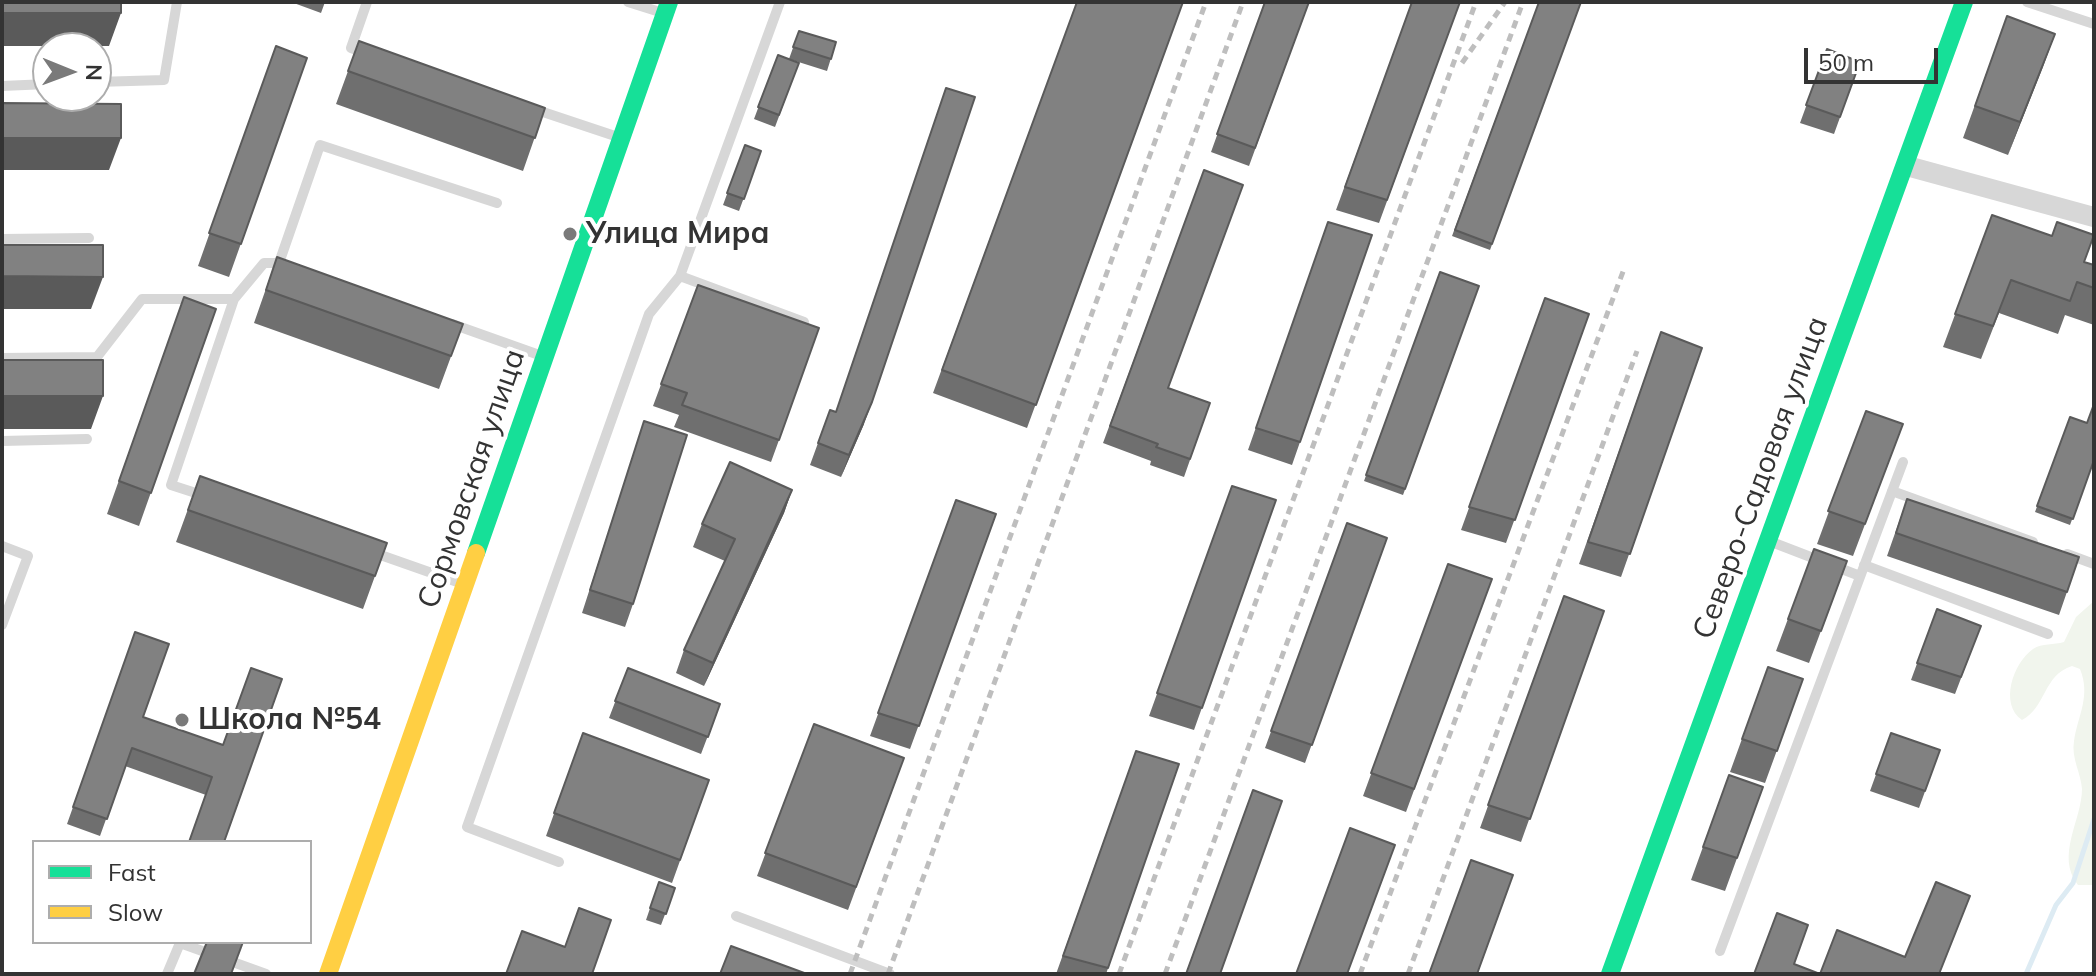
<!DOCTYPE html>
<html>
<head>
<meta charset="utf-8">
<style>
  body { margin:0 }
  #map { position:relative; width:2096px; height:976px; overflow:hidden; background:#fff; font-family:Mulish,sans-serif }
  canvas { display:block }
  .frame { position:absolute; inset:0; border:4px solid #333; pointer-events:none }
  .legend { position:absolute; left:32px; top:840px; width:280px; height:104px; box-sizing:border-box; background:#fff; border:2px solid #adadad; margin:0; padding:10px 14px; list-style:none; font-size:24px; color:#333 }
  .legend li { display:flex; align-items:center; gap:16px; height:40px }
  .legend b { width:40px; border:2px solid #adadad }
  .north { position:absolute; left:32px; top:32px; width:80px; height:80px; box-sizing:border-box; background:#fff; border:2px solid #adadad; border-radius:50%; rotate:91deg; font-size:22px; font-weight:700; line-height:32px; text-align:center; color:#333 }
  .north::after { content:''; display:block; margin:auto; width:28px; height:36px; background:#7a7a7a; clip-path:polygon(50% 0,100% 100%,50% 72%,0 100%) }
  .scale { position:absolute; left:1804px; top:48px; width:134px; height:36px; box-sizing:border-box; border:4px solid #333; border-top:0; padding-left:10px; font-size:24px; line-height:28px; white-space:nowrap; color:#333; -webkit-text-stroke:6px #fff; paint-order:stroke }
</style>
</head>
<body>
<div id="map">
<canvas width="2096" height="976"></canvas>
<div class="frame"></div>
<ul class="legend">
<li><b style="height:10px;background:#16e098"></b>Fast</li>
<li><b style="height:10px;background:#ffcf43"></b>Slow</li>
</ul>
<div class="north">N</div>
<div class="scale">50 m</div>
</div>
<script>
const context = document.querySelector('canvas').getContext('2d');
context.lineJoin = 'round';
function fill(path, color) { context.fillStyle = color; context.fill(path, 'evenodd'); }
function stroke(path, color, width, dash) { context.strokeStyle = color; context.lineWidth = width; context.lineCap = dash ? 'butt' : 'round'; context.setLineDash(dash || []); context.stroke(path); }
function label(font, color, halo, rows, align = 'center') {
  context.font = font + ' Mulish,sans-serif'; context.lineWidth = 8; context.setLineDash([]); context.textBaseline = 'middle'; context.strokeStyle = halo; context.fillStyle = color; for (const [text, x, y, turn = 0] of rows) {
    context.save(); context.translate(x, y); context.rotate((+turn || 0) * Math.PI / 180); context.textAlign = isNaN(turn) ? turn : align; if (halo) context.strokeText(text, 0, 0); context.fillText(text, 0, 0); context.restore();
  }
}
const green = new Path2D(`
  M2094 601V884L2092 885H2078C2055 856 2082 820 2082 789 2081 773 2071 758 2074 741 2078 715 2091 696 2080 669L2072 666C2043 675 2046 708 2022 720 1999 704 2013 663 2033 649 2042 643 2054 645 2064 642L2076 617Z`);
const stream = new Path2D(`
  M2026 974 2056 905 2073 883 2094 819`);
const lane = new Path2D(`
  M367 2 351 48 368 54
  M628 2 663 13
  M2027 2 2094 24
  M96 82 164 80 177 2
  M2 86 48 84
  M531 108 618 137
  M2 239 89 238
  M286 265 279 263 320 145 497 203
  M680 276 804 322
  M234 299 264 263H279
  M452 324 542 356
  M2 358 97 357 142 299H234L171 485 205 496
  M2 441 87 439
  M1892 491 2033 542
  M1769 541 1860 576
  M2 546 28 556 2 625
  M372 552 463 584
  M2067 554 2094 564
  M1864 565 2048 634
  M559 862 467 827 649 314 680 276 780 2
  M736 916 890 974
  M1720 951 1903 462
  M167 974 180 943 266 974`);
const street = new Path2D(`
  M1907 166 2094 217`);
const fast = new Path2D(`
  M476 553 669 2
  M1610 974 1964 2`);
const slow = new Path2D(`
  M328 974 476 553`);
const rail = new Path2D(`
  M1462 63 1505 2
  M850 974 1206 2
  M888 974 1243 2
  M1119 974 1476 2
  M1165 974 1523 2
  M1360 974 1624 269
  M1408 974 1637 351`);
const wall = new Path2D(`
  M291 2H325L321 13Z
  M1077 2H1183L1027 428 933 393Z
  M1265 2H1309L1249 166 1211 152Z
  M1412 2H1460L1379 223 1336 210Z
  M1539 2H1581L1490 250 1452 236Z
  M2007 16 2055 34 2008 155 1963 138Z
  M799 31 836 42 827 71 789 59Z
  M359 41 545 108 523 171 336 104Z
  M276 46 307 58 229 277 198 266Z
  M1827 49 1860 62 1834 134 1800 123Z
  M778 55 799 63 775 127 754 119Z
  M745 145 761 151 739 211 723 205Z
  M1204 170 1168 388 1210 403 1184 477 1150 465 1151 461 1103 443Z
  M1992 215 2084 262 2094 265V325L2065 315 2058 334 1999 313 1981 359 1943 347Z
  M1328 222 1372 235 1292 465 1248 450Z
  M277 257 463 324 439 389 254 323Z
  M1440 272 1479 286 1403 495 1364 481Z
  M698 285 779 440 771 462 674 427 679 415 653 406Z
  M184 297 216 309 139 526 107 514Z
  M1545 298 1589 314 1506 543 1461 530Z
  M1661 332 1702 348 1621 577 1579 564Z
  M830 410 864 424 841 477 810 465Z
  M1866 411 1903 424 1853 556 1817 544Z
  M2070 417 2094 460 2070 525 2035 512Z
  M644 421 633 604 625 627 582 613Z
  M200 476 387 543 363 609 176 542Z
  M1232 486 1276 500 1194 730 1149 716Z
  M792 490 784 513 704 686 676 673 684 650 725 561 693 547 702 524Z
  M1907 499 2079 557 2059 615 1887 556Z
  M956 500 996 514 910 749 870 736Z
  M1347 523 1387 538 1305 763 1265 748Z
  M1814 549 1847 561 1809 663 1776 651Z
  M1448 564 1483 602 1406 812 1363 796Z
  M1564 596 1604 611 1521 842 1480 828Z
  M1937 609 1981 626 1955 694 1911 680Z
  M135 632 143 717 223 745 206 795 125 766 100 836 67 824Z
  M1768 667 1803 679 1765 783 1730 772Z
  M628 668 720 704 701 754 609 718Z
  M814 724 904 758 848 910 757 876Z
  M583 733 709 780 672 883 546 836Z
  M1891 733 1940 750 1919 808 1870 791Z
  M1136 751 1179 764 1106 974H1056Z
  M1729 775 1763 787 1725 891 1691 880Z
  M659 882 675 888 661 925 646 920Z`);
const shadedWall = new Path2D(`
  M2 13H121L109 46H2Z
  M2055 34 2043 67 2008 155 2020 122Z
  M2 138H121L109 170H2Z
  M2 276 103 277 91 309H2Z
  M2 396H103L91 429H2Z
  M872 402 864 424 841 477 849 455Z
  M792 490 784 513 704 686 713 663Z`);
const building = new Path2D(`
  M2 2H121V13H2Z
  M1077 2H1183L1036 405 942 370Z
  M1265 2H1309L1255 148 1217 134Z
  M1412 2H1460L1387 200 1345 187Z
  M1539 2H1581L1492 244 1455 230Z
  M2007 16 2055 34 2020 122 1975 106Z
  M799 31 836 42 831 59 793 47Z
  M359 41 545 108 535 138 348 71Z
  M276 46 307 58 241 244 209 233Z
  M1827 49 1860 62 1840 117 1806 105Z
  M778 55 799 63 779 115 758 107Z
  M946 88 975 97 872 402 849 455 818 443 830 410 836 412Z
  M2 103 121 104V138H2Z
  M745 145 761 151 744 199 727 193Z
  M1204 170 1243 185 1168 388 1210 403 1190 459 1156 447 1158 444 1110 426Z
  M1992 215 2052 236 2057 222 2094 235 2084 262 2094 265V288L2077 282 2070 301 2011 280 1993 326 1955 314Z
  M1328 222 1372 235 1300 442 1256 428Z
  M2 245H103V277L2 276Z
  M277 257 463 324 451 356 266 290Z
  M1440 272 1479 286 1405 489 1366 475Z
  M698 285 819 328 779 440 682 405 687 393 661 384Z
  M184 297 216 309 151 493 119 481Z
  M1545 298 1589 314 1515 520 1469 507Z
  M1661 332 1702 348 1630 554 1588 542Z
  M2 360H103V396H2Z
  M2094 404V460L2073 519 2037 506 2070 417 2087 423Z
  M1866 411 1903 424 1865 524 1828 511Z
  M644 421 687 435 633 604 590 590Z
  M730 462 792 490 713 663 684 650 735 539 702 524Z
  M200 476 387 543 375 576 188 510Z
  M1232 486 1276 500 1202 708 1157 693Z
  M1907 499 2079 557 2067 592 1896 533Z
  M956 500 996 514 919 726 878 713Z
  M1347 523 1387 538 1312 745 1271 731Z
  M1814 549 1847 561 1821 631 1788 619Z
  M1448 564 1492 579 1414 789 1371 773Z
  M1564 596 1604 611 1530 819 1488 805Z
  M1937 609 1981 626 1961 677 1917 663Z
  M135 632 169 644 143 717 223 745 251 668 282 679 224 842H189L212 777 132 748 107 819 73 807Z
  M1768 667 1803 679 1777 751 1742 739Z
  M628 668 720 704 708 737 615 701Z
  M814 724 904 758 856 887 765 853Z
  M583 733 709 780 680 860 554 813Z
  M1891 733 1940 750 1925 791 1876 774Z
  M1136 751 1179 764 1108 968 1063 956Z
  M1729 775 1763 787 1737 858 1703 847Z
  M1253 790 1282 801 1220 974H1186Z
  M1350 828 1395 845 1347 974H1296Z
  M1471 860 1513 875 1477 974H1429Z
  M659 882 675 888 666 914 650 908Z
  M1936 882 1970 896 1939 974H1754L1777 913 1808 925 1794 964 1820 974 1837 930 1905 957Z
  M579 908 611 920 592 974H506L522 931 565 947Z
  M207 942H243L231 974H194Z
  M731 946 807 974H720Z`);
const markers = [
  [570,234,8,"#7a7a7a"],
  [182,720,8,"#7a7a7a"]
];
const poiNames = [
  ["Улица Мира",586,234],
  ["Школа №54",198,720]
];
const streetNames = [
  ["Северо-Садовая улица",1761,478,-70],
  ["Сормовская улица",472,479,-71]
];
fill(green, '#f1f5ed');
stroke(stream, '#ddebf3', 5);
stroke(lane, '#d7d7d7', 10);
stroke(street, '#d7d7d7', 20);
stroke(fast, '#16e098', 18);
stroke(slow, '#ffcf43', 18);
stroke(rail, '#bebebe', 5, [8, 6]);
fill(wall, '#6f6f6f');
fill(shadedWall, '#5a5a5a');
fill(building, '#818181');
stroke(building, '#5a5a5a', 2);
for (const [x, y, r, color] of markers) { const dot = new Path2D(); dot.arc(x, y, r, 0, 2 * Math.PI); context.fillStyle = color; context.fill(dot); stroke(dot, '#fff', 3); }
label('bold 30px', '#333', '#fff', poiNames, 'left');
label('30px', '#333', '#fff', streetNames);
</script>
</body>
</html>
